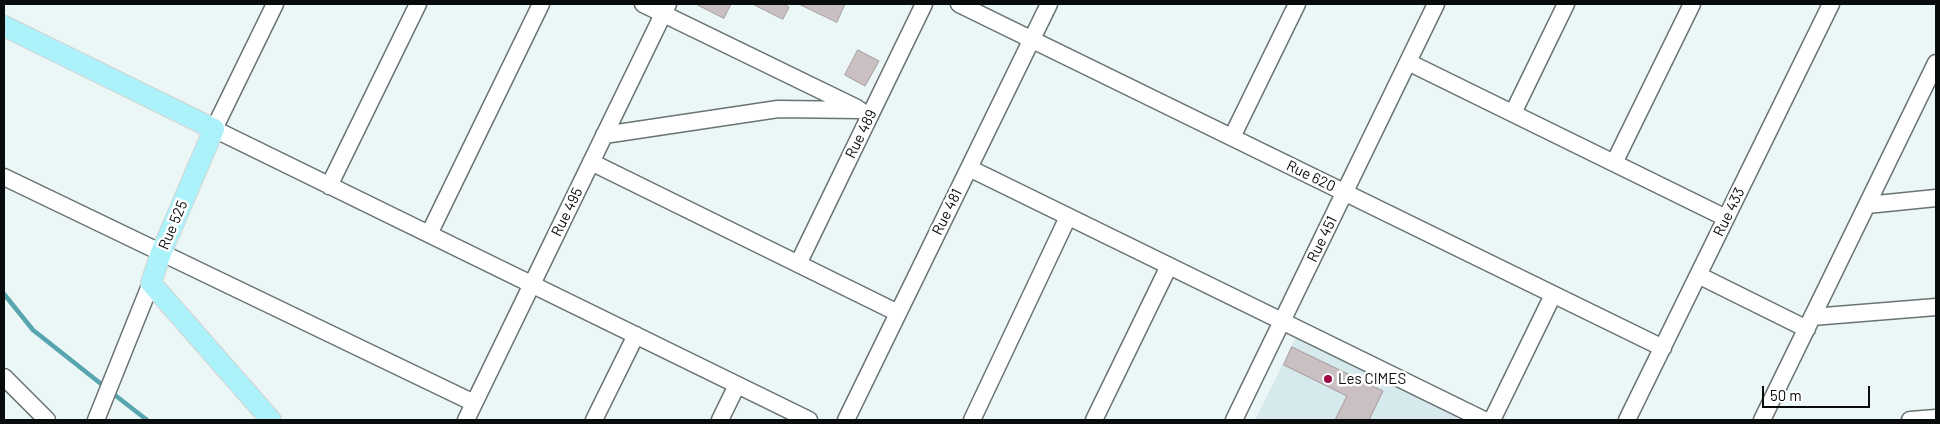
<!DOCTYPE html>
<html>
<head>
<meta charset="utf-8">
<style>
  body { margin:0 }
  #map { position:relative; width:1940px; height:424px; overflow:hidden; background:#ebf6f7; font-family:Barlow,sans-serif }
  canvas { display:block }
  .frame { position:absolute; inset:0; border:5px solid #090c0d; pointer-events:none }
  .scale { position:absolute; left:1762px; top:386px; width:108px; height:22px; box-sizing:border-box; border:2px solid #090c0d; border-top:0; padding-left:6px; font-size:15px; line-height:18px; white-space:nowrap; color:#090c0d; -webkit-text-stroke:4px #fff; paint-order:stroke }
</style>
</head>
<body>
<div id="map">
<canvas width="1940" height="424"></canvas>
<div class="frame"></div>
<div class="scale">50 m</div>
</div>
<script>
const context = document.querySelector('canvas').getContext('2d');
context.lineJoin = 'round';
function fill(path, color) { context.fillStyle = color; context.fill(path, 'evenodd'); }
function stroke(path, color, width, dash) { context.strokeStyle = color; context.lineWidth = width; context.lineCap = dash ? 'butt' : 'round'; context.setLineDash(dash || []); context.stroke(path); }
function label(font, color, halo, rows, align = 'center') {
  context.font = font + ' Barlow,sans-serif'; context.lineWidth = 5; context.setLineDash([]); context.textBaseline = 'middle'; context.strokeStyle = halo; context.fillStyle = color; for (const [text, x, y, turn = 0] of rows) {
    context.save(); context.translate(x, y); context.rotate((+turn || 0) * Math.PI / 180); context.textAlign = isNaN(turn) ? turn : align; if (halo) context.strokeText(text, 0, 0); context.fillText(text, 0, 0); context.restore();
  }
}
const built = new Path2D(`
  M1296 337 1465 420H1255Z`);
const stream = new Path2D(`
  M4 294 33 330 105 387
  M111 392 147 420`);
const building = new Path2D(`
  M696 4H731L724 18Z
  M753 4H783L789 7 783 19Z
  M799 4H845L837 22Z
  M858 50 879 61 865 86 845 75Z
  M1292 347 1383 391 1369 420H1335L1347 396 1284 365Z`);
const minor = new Path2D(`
  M275 4 214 129 809 420
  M643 4 857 108
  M959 4 1663 348
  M1408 62 1726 218
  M1513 113 1566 4
  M604 135 778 109 860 110
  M1232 137 1297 4
  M591 162 898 313
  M1614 163 1692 4
  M969 168 1484 420
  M4 177 474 403
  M329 186 418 4
  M1867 205 1936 198
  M429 234 541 4
  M798 264 924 4
  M1698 275 1807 329
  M1812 317 1936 307
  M4 377 47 420
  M96 420 151 283
  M466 420 668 4
  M594 420 636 335
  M720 420 737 385
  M846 420 1049 4
  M972 420 1068 217
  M1094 420 1169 266
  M1234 420 1436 4
  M1492 420 1553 295
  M1627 420 1831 4
  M1762 420 1936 63
  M1910 420 1936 418`);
const major = new Path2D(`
  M4 26 214 129 161 253 151 283 271 420`);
const markers = [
  [1328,379,5,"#9f0549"]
];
const streetNames = [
  ["Rue 489",861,134,-64],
  ["Rue 620",1311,176,26],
  ["Rue 495",567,212,-64],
  ["Rue 481",947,212,-64],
  ["Rue 433",1729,212,-64],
  ["Rue 525",173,225,-67],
  ["Rue 451",1322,239,-64]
];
const poiNames = [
  ["Les CIMES",1338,379]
];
fill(built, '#d6e9ec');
stroke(stream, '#56a5af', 4.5);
fill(building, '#cac0c2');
stroke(building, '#a39a9b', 1);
stroke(minor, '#6a7374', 19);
stroke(major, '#d3d3d3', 22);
stroke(minor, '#fff', 16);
stroke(major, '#acf2fa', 20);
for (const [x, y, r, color] of markers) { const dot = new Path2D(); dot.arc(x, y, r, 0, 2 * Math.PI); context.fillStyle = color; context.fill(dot); stroke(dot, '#fff', 2); }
label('15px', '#090c0d', '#fff', streetNames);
label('15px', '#090c0d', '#fff', poiNames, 'left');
</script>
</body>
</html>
